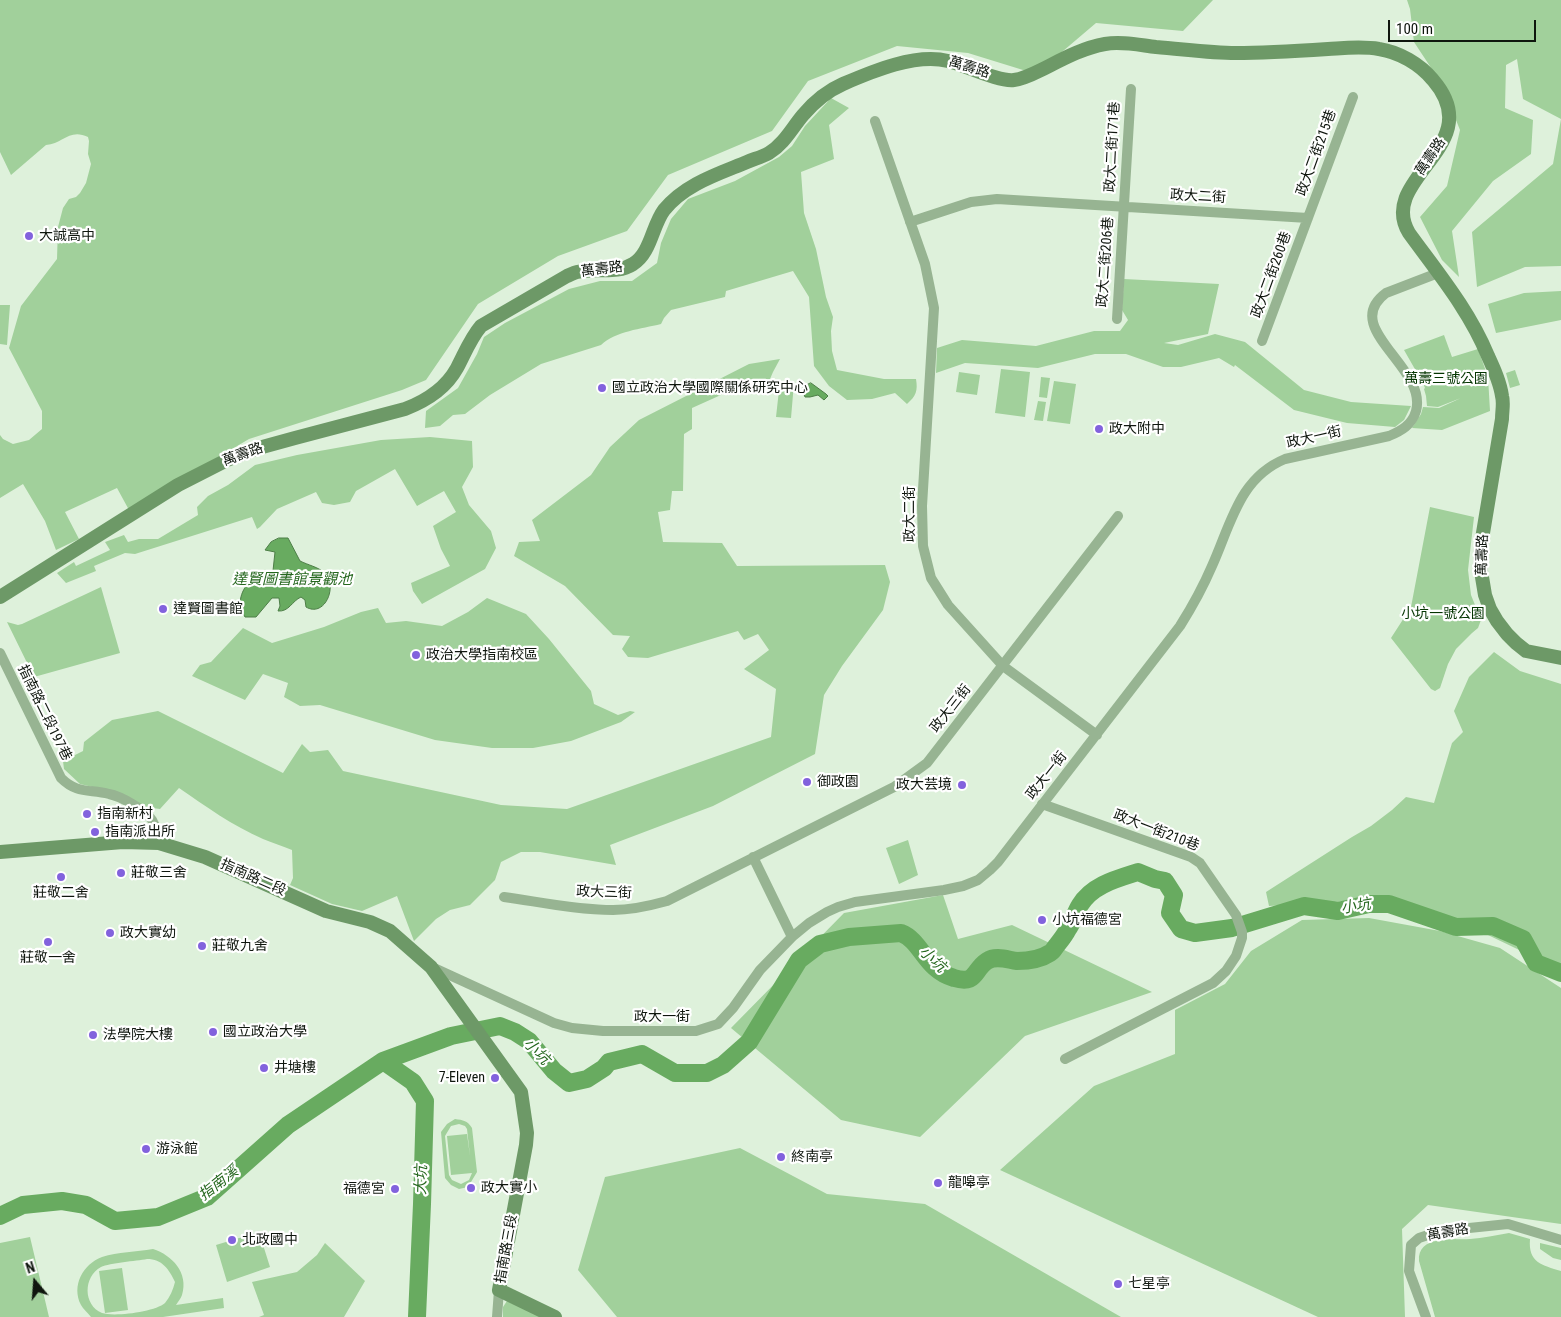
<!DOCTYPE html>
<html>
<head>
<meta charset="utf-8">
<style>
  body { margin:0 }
  #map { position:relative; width:1561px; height:1317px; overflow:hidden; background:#def1db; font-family:"Roboto Condensed",sans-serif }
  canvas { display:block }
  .north { position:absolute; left:10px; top:1257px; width:50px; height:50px; -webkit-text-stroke:4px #fff; paint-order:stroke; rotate:342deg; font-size:14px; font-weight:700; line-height:20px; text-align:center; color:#0f160e }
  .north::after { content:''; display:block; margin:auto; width:18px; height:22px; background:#0f160e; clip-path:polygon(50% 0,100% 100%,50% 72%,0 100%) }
  .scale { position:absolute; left:1388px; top:20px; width:148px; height:22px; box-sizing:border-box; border:2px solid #0f160e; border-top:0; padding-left:6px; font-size:15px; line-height:18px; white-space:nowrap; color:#0f160e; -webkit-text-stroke:4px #fff; paint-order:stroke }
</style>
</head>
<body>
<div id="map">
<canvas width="1561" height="1317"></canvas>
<div class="north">N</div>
<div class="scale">100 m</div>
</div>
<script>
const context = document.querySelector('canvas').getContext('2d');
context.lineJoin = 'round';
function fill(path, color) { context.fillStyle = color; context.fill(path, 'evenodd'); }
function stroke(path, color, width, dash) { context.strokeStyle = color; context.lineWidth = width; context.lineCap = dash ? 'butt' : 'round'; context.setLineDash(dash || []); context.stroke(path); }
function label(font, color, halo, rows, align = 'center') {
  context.font = font + ' "Roboto Condensed","Noto Sans TC",sans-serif'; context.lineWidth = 4.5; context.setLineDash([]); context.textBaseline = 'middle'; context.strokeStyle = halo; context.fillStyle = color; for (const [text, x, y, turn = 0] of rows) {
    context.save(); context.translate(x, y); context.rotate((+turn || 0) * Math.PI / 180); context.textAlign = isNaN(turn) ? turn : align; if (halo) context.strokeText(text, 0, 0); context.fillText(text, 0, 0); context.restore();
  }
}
const green = new Path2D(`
  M0 0H1213L1183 31 1096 23 1036 74 968 53 897 46 808 81 772 131 668 175 627 231 558 256 478 304 426 380 402 390 249 439 129 510 117 488 65 512 79 539 56 550 45 521 23 484 0 498V435L3 439 13 444 29 440 42 429V411L9 348 21 306 57 259 58 227 63 208 69 199 76 197 80 193 86 183 91 164 88 154 89 141 88 137C69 128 63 144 46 145L11 175 0 152Z
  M1407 0H1561V266L1525 267 1477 287 1472 232 1553 164 1561 119 1523 99 1517 59 1506 65 1505 108 1533 120 1531 154 1493 181 1452 231 1459 277 1442 260 1420 217 1447 186 1460 130 1441 83 1414 42 1410 9Z
  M831 98 849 108 829 125 834 159 801 172 804 213 816 249 826 297 833 317 831 331 832 351 837 370 884 379H916C918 391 916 396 907 404L895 393 872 399 847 400 829 386 814 366 809 297 793 271 726 291 725 297 671 310 664 318 661 324C641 329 616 331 601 345L541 364 490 395 465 414 453 415 440 426 425 428 426 411 458 388 477 354 484 337 505 323 569 289 600 281H632L657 263 661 243 671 219 688 199 735 181 779 157 792 146 805 126Z
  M1124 279 1219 284 1208 334 1164 343 1178 345 1215 334 1245 342 1304 390 1351 402 1411 406 1404 420 1395 427 1347 423 1294 410 1235 365 1234 367 1219 358 1181 367H1163L1126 354H1095L1038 368 965 363 936 373 937 348 962 340 1036 346 1094 331H1120L1128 320 1122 310Z
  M1561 291V320L1496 333 1488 304 1524 293Z
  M0 305H10L7 345 0 344Z
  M1444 335 1452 357 1478 349 1488 377 1490 411 1442 430 1412 428 1421 414 1423 407 1439 408 1461 398 1438 407 1427 406 1426 396 1424 389 1425 388 1421 378H1420L1418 371H1416L1404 350Z
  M780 359 773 372 770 379 752 381 692 408V429L684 434 683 491H672L670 510 658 512 663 542 722 543 737 566 885 565 890 582 883 610 842 666 824 695 815 754 713 806 610 845 616 865 540 852H521L501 862 495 880 470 905 450 910 436 919 414 941 397 896 362 911 332 904 290 885 293 878 292 850C283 846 272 843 263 839 233 826 205 806 179 788L160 809 145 807 117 793 80 784 64 769 63 761 83 751 84 742 112 720 158 711 283 773 302 744 310 752 328 750 343 771 501 805 567 809 771 737 776 689 744 669 769 650 758 634 744 640 738 631 648 658 628 657 622 649 630 636 613 635 565 586 514 556 519 542 540 541 532 520 591 475 610 447 639 420 749 364Z
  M1001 369 1030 372 1025 417 995 413Z
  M1515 370 1520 385 1510 388 1506 373Z
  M959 372 980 375 977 395 956 392Z
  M1041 377 1050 378 1047 398 1039 397Z
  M780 381 794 383 791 418 776 417Z
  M1054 381 1076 384 1070 424 1047 421Z
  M1038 401 1046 402 1043 421 1034 420Z
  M430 437 472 441 473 467 462 487 469 505 491 531 496 548 485 569 422 604 413 591 411 583 450 566 441 549 433 526 456 512 444 491 417 506 395 469 356 491 350 502 334 505 322 503 316 492 277 509 260 527 257 529 252 517 135 554 125 553 94 566 96 571 66 583 57 573 74 562 76 566 110 550 105 542 124 535 128 542 139 539H158L198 515 197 507 208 496 228 485 255 465 297 455 381 440Z
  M1430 507 1474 517 1468 570 1471 595 1481 620 1478 628 1472 633 1456 649 1448 664 1440 688 1435 691 1431 689 1391 638 1411 607Z
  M101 587 120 653 34 677 7 622 18 625 22 624Z
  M487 598 526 614 549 639 591 691 594 704 618 715 630 711 635 712 621 722 571 741 533 748H492L435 740 320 705 300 706 284 697 288 683 263 674 245 700 192 676 200 665 211 662 243 628 272 643 324 627 361 612 378 608 386 623 406 621 442 626 468 612Z
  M1494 652 1520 671 1561 684V970L1465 924 1383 899 1269 906 1266 892 1352 837 1371 826 1392 810 1406 797 1434 803 1452 743 1463 732 1454 711 1469 677Z
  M908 840 918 875 899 884 886 848Z
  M943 895 958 939 1012 925 1152 992 1025 1036 920 1137 841 1120 731 1028 844 913Z
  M1369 918 1440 931 1500 948 1561 988V1224L1428 1205 1402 1229 1405 1317H1318L1000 1170 1094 1086 1175 1054V1010L1225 984 1251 951 1302 920Z
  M455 1119C463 1120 468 1121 472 1128L477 1172 468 1187 459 1189 451 1185 445 1178 441 1132 447 1124ZM459 1124 465 1126 467 1129 470 1156 467 1134 447 1136 451 1175 472 1173 469 1180 461 1184 452 1180 449 1175 445 1136 451 1126Z
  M740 1148 827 1194 925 1204 1121 1317H617L578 1270 605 1177Z
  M259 1232 270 1267 227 1282 216 1245Z
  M1509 1233 1530 1239C1528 1263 1542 1265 1561 1271V1317H1435L1419 1261C1417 1235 1453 1240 1470 1239 1483 1238 1496 1235 1509 1233Z
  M30 1237 49 1317H0V1243Z
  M325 1243 365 1281 344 1317H259L264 1315 252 1282 297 1272 317 1255Z
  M1540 1243 1561 1248V1260L1553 1258 1540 1249Z
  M153 1249C172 1255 189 1273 182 1295 181 1298 178 1302 176 1305L223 1298 224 1308 163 1317H91C88 1313 83 1309 81 1305 71 1286 83 1264 102 1257 118 1252 136 1252 153 1249ZM147 1259C162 1259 169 1269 175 1282 173 1290 170 1297 165 1303 155 1312 114 1317 102 1313 83 1305 83 1277 101 1267 110 1263 136 1261 147 1259Z
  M122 1268 128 1310 105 1313 99 1271Z
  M507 1301 542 1317H503V1307Z`);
const water = new Path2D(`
  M811 383 826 394 828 396 824 400 818 395 810 397H805L803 392V387Z
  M279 538H288L300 561C308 565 318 567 325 573 338 586 325 618 306 607L305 600 301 597C292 601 289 612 278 611L280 606 279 598H272L256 617H245C236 602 241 591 252 578L272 580 275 552 265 550 271 542Z`);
const river = new Path2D(`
  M383 1061 413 1082 425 1101 422 1204 417 1317
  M0 1216 23 1205 62 1201 86 1205 115 1221 158 1217 207 1197 288 1125 383 1061 451 1036 500 1026 515 1032 529 1041 554 1071 569 1083 587 1079 604 1068 609 1062 642 1054 675 1073H707L723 1065 749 1042 799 960 820 944 849 937 901 933C922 941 925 970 954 978 977 985 973 970 987 961 996 955 1008 960 1017 961 1028 961 1041 959 1050 953 1053 952 1055 947 1057 945 1061 940 1065 935 1068 929 1073 922 1075 913 1080 905 1092 885 1116 879 1138 872L1155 879 1165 881 1174 895 1170 913 1181 929 1195 933 1232 928 1304 906 1338 911 1369 904H1389L1456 927 1493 926 1523 939 1536 963 1561 973`);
const street = new Path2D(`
  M875 121 925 264 934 308 922 506 923 546 931 578 948 605 1003 666 1097 735
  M910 222 971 202 997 199 1308 218
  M1117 319 1131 89
  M1262 341 1353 97
  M0 653 61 778C77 794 89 789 109 794 120 796 146 810 152 820 156 827 158 835 159 843
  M1042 804 1191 857 1200 863 1236 915 1242 932V938L1236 956 1226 971 1213 983 1065 1059
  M753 857 792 937
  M504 897C540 902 577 910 613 910 631 910 649 906 667 901L894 787 927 763 1118 516
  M432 967 554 1023 572 1028 603 1031H696L718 1024 733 1008 760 970 792 937 809 923 827 912 838 907 855 902 944 890 963 886 978 880 990 870 998 862 1180 626C1192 607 1203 587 1212 566 1231 524 1239 478 1285 459L1389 436C1401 431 1412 425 1416 411 1428 367 1339 328 1386 293L1438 273
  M497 1317 499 1290
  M1426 1317 1409 1271 1411 1245 1419 1238 1440 1231 1508 1224 1561 1240`);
const secondary = new Path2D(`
  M0 597 178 485 227 460 255 449 295 438 405 409C426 401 446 388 457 368 465 353 470 339 481 326L567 276C570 275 573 273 577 272 596 267 616 275 633 264 651 253 652 226 664 210 685 184 718 174 747 162 754 159 762 157 769 153 784 144 792 128 803 115 814 102 827 91 843 84 873 71 916 53 948 61 965 65 998 82 1014 80 1023 79 1033 74 1041 70 1061 60 1082 48 1105 44 1121 41 1139 45 1156 47 1183 49 1209 53 1236 53 1266 53 1297 51 1328 49 1345 48 1362 46 1379 49 1399 52 1420 64 1433 80 1490 146 1376 178 1409 233 1438 273 1469 310 1488 356 1494 369 1500 382 1502 396 1504 403 1502 411 1502 419L1481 545 1480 565 1485 595 1490 609 1497 621 1507 634 1516 643 1526 651 1561 658
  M0 852 123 842 159 843 205 857 326 911 370 922 390 931 431 967 521 1092 527 1133 526 1145 499 1290 555 1317`);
const markers = [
  [29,236,5,"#8262dd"],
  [602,388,5,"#8262dd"],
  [1099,429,5,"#8262dd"],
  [163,609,5,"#8262dd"],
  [416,655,5,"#8262dd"],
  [807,782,5,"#8262dd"],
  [962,785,5,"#8262dd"],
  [87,814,5,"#8262dd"],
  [95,832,5,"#8262dd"],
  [121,873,5,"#8262dd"],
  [61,877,5,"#8262dd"],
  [1042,920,5,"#8262dd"],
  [110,933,5,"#8262dd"],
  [48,942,5,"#8262dd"],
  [202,946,5,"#8262dd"],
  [213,1032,5,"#8262dd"],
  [93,1035,5,"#8262dd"],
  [264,1068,5,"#8262dd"],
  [495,1078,5,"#8262dd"],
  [146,1149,5,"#8262dd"],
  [781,1157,5,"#8262dd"],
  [938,1183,5,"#8262dd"],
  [471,1188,5,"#8262dd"],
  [395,1189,5,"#8262dd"],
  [232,1240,5,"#8262dd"],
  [1118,1284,5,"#8262dd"]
];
const streetNames = [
  ["萬壽路",969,68,17],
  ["政大二街171巷",1113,147,-87],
  ["政大二街215巷",1317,153,-70],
  ["萬壽路",1431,157,-56],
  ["政大二街",1198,197,3],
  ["政大二街206巷",1106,262,-86],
  ["萬壽路",602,270,-7],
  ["政大二街260巷",1272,275,-70],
  ["政大一街",1314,438,-13],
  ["萬壽路",243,455,-20],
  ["政大二街",910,514,-90],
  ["萬壽路",1483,555,-88],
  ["政大三街",951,709,-52],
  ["指南路二段197巷",44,713,64],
  ["政大一街",1047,776,-52],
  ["政大一街210巷",1156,831,21],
  ["指南路二段",253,878,24],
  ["政大三街",604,893,2],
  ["政大一街",662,1017],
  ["萬壽路",1448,1233,-10],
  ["指南路三段",507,1249,-80]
];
const poiNames = [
  ["大誠高中",39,236],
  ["國立政治大學國際關係研究中心",612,388],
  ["政大附中",1109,429],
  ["達賢圖書館",173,609],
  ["政治大學指南校區",426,655],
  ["御政園",817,782],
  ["政大芸境",952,785,"right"],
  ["指南新村",97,814],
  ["指南派出所",105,832],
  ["莊敬三舍",131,873],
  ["莊敬二舍",61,893,"center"],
  ["小坑福德宮",1052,920],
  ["政大實幼",120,933],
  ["莊敬九舍",212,946],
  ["莊敬一舍",48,958,"center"],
  ["國立政治大學",223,1032],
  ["法學院大樓",103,1035],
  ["井塘樓",274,1068],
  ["7-Eleven",485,1078,"right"],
  ["游泳館",156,1149],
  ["終南亭",791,1157],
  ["龍嗥亭",948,1183],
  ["政大實小",481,1188],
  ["福德宮",385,1189,"right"],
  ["北政國中",242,1240],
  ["七星亭",1128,1284]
];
const parkNames = [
  ["萬壽三號公園",1446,379],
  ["小坑一號公園",1443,614]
];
const waterNames = [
  ["達賢圖書館景觀池",292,580],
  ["小坑",1356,907,-9],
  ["小坑",932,960,43],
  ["小坑",536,1052,45],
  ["大坑",422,1180,-88],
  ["指南溪",219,1184,-38]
];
fill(green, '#a1d09b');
fill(water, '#68ab60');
stroke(water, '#4d7e47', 1);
stroke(river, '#68ab60', 18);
stroke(street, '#97b492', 10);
stroke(secondary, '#6d9967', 14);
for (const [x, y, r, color] of markers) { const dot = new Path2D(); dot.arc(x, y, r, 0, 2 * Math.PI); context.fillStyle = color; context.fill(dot); stroke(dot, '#fff', 2); }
label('14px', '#0f160e', '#fff', streetNames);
label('14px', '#0f160e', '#fff', poiNames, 'left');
label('14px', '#043501', '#fff', parkNames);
label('italic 15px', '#25671e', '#fff', waterNames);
</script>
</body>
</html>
